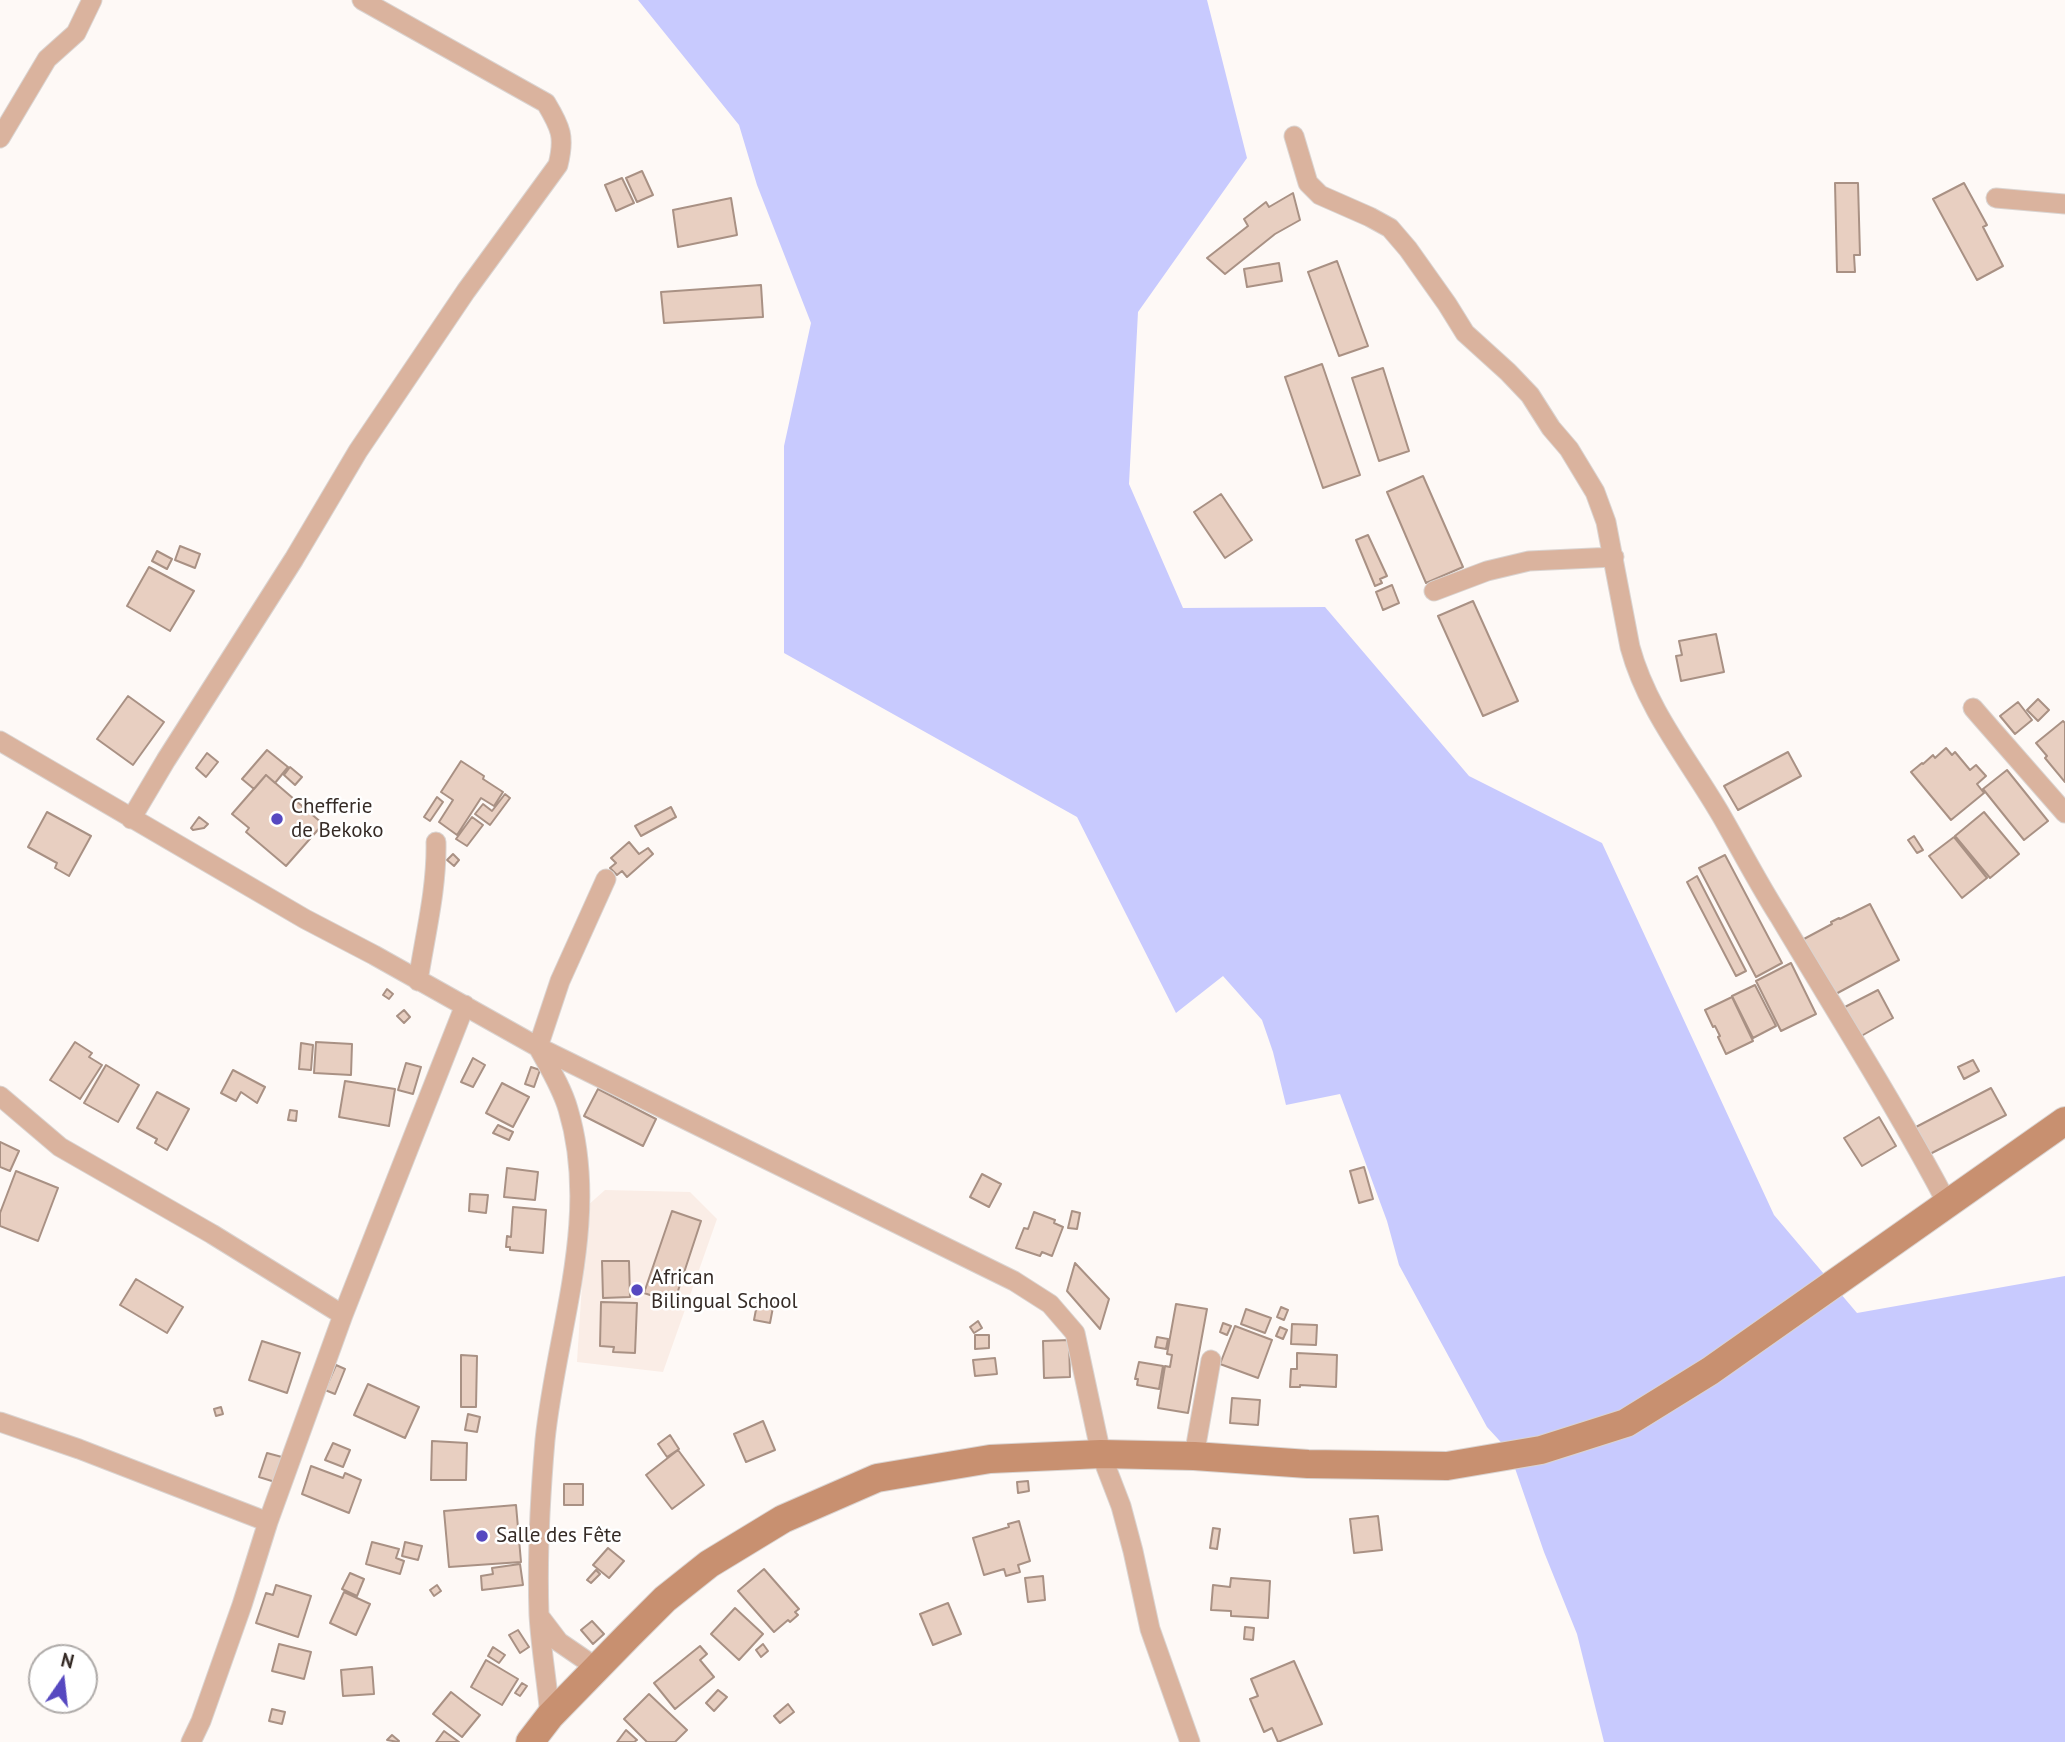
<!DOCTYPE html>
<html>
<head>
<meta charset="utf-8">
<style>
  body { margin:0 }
  #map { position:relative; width:2065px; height:1742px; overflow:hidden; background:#fef9f6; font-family:"PT Sans",sans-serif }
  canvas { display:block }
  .north { position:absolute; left:28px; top:1644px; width:70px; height:70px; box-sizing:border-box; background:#fff; border:2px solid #afaba9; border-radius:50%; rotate:14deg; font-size:19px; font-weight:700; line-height:28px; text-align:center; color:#362c27 }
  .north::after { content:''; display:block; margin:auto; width:24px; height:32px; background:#5648c0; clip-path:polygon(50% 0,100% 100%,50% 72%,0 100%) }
</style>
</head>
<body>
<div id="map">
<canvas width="2065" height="1742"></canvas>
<div class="north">N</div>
</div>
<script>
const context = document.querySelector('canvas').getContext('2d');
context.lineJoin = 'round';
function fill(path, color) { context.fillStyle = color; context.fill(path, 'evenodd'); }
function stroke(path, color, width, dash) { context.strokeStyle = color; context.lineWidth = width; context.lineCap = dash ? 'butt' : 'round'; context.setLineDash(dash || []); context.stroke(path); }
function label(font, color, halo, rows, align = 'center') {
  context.font = font + ' "PT Sans",sans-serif'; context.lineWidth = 5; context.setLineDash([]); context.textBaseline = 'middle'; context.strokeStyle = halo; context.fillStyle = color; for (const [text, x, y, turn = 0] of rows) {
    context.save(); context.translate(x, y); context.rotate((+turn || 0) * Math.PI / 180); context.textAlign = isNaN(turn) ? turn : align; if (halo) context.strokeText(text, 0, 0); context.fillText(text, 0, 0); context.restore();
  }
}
const built = new Path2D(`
  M605 1190 690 1192 717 1219 663 1372 577 1362 587 1206Z`);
const green = new Path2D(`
  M638 0H1207L1247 158 1138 312 1129 484 1183 608 1325 607 1469 776 1602 843 1774 1215 1857 1313 2065 1276V1742H1604L1577 1634 1544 1552 1509 1451 1487 1427 1399 1265 1387 1221 1340 1094 1286 1105 1273 1052 1262 1020 1223 976 1176 1013 1077 817 784 653V446L811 323 757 185 739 125Z`);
const building = new Path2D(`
  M642 171 653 195 637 202 626 178Z
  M622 178 634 203 616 211 605 185Z
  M1835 183H1858L1860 255H1854L1855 272H1837Z
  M1964 183 1987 225 1983 227 2003 266 1977 280 1933 199Z
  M1293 193 1300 220 1275 234 1225 274 1207 258 1248 226 1244 219 1266 202 1269 207Z
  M731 198 737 235 678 247 673 210Z
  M1337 261 1368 346 1339 356 1308 272Z
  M1279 263 1282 281 1247 287 1244 269Z
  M761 285 763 317 664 323 661 292Z
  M1322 364 1360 475 1323 488 1285 377Z
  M1383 368 1409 451 1379 461 1352 378Z
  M1423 476 1463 567 1426 583 1387 492Z
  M1221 494 1252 540 1225 558 1194 512Z
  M1368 535 1387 576 1380 579 1382 583 1375 586 1356 540Z
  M180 546 200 554 195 568 175 560Z
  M157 551 172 559 167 569 152 561Z
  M149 567 194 591 170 631 127 606Z
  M1392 585 1399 603 1383 610 1376 592Z
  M1473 601 1518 701 1483 716 1438 616Z
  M1716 634 1724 672 1681 681 1676 656 1682 655 1679 641Z
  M128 696 164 722 133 765 97 739Z
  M2038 699 2049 710 2038 721 2027 710Z
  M2018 702 2032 720 2015 734 2000 716Z
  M2063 721 2065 723V782L2045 758 2047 756 2036 743Z
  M1946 748 1952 755 1955 752 1970 770 1976 765 1986 776 1977 784 1984 793 1951 820 1911 772 1922 763 1923 764 1933 755 1935 758Z
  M267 750 288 767 275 783 266 775 254 789 242 779Z
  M1788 752 1801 776 1738 810 1724 786Z
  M207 753 218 762 206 777 196 768Z
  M461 761 484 776 483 779 503 792 494 806 481 798 457 835 439 822 453 800 441 792Z
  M290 767 302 777 295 785 284 775Z
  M2007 770 2048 821 2024 840 1983 789Z
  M266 775 323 824 286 866 246 832 249 828 232 814Z
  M505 794 510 798 490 825 475 814 483 804 492 811Z
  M437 797 443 802 430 821 424 817Z
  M671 807 676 817 641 836 635 826Z
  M47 812 91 836 69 876 55 868 57 863 28 847Z
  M1984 812 2019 854 1990 878 1955 836Z
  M199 817 208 824 204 828 193 830 191 828Z
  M472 817 483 825 467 846 456 839Z
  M1914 836 1923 850 1917 853 1908 840Z
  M1954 837 1987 878 1962 898 1929 856Z
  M629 842 639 854 648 848 653 854 627 877 622 871 617 875 610 868 616 863 611 858Z
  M453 854 459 860 454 866 447 860Z
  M1725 855 1782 963 1756 977 1699 868Z
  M1697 876 1746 971 1736 976 1687 882Z
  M1870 904 1899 960 1832 996 1802 940 1832 924 1831 922 1839 918 1840 919Z
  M1791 963 1816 1014 1781 1031 1756 981Z
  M1755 985 1776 1026 1753 1038 1732 996Z
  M387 989 393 994 389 999 383 995Z
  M1878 990 1893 1018 1856 1039 1839 1010Z
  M1732 997 1753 1041 1726 1054 1718 1037 1720 1036 1715 1026 1713 1027 1705 1010Z
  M404 1010 410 1017 404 1023 397 1016Z
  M75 1042 92 1053 89 1057 102 1065 80 1099 50 1080Z
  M316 1042 352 1044 351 1075 314 1073Z
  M301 1043 313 1045 311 1070 299 1069Z
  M473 1058 485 1065 473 1087 461 1082Z
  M1973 1060 1979 1071 1964 1079 1958 1067Z
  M406 1063 421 1067 413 1094 398 1090Z
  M106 1065 139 1085 118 1122 84 1103Z
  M531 1067 540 1070 534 1087 525 1084Z
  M233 1070 265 1087 257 1103 241 1092 236 1101 221 1093Z
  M345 1081 395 1089 389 1126 339 1117Z
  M502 1083 529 1097 513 1127 486 1113Z
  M1991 1088 2006 1115 1928 1155 1914 1128Z
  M598 1089 656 1119 643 1146 584 1116Z
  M157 1092 189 1109 167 1150 155 1143 157 1139 137 1128Z
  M290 1110 297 1111 296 1121 288 1120Z
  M1879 1117 1896 1146 1862 1166 1844 1138Z
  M498 1125 513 1132 509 1140 493 1133Z
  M0 1142 19 1151 10 1171 0 1167Z
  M1364 1167 1373 1199 1359 1203 1350 1171Z
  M507 1168 538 1172 535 1200 504 1197Z
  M16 1171 58 1188 38 1241 0 1226V1213Z
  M982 1174 1001 1184 989 1207 970 1197Z
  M470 1194 488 1195 486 1213 469 1211Z
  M513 1207 546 1210 543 1253 510 1250V1247H506L507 1236 511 1237Z
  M672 1211 701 1221 674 1303 644 1293Z
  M1072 1211 1080 1213 1077 1229 1068 1228Z
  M1034 1212 1055 1220 1054 1223 1063 1227 1052 1256 1042 1252 1040 1256 1016 1248 1024 1228 1028 1229Z
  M602 1261H629L630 1297 603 1298Z
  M1075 1263 1109 1299 1100 1329 1067 1291Z
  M136 1279 183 1307 167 1333 120 1305Z
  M758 1299 774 1302 770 1323 754 1320Z
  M601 1302 637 1303 635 1353 613 1352 614 1347 600 1346Z
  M1176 1304 1207 1309 1188 1413 1158 1408 1165 1366 1170 1367 1172 1355 1167 1354Z
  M1281 1307 1288 1310 1284 1320 1277 1317Z
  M1246 1309 1271 1318 1265 1333 1241 1324Z
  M978 1321 982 1328 974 1333 970 1327Z
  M1223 1323 1231 1326 1227 1335 1220 1332Z
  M1292 1324 1317 1325 1316 1345 1291 1344Z
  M1235 1326 1272 1340 1258 1378 1220 1364Z
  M1280 1327 1287 1330 1283 1339 1276 1336Z
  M975 1335H989V1348L975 1349Z
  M1157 1337 1168 1339 1166 1349 1155 1347Z
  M1069 1340 1070 1377 1044 1378 1043 1341Z
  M262 1341 300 1353 287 1393 249 1380Z
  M1297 1353 1337 1355 1336 1387 1300 1385V1387H1290L1291 1369H1297Z
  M461 1355 477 1356 476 1407H461Z
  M995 1358 997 1374 975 1376 973 1360Z
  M1139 1362 1163 1366 1159 1389 1137 1385 1138 1379H1135Z
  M336 1365 345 1369 335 1394 325 1390Z
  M368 1384 419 1407 405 1438 354 1415Z
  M1232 1398 1260 1400 1258 1425 1230 1423Z
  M221 1407 223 1414 216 1416 214 1409Z
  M468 1414 480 1417 477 1432 465 1430Z
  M763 1421 775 1450 746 1462 734 1434Z
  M670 1435 679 1449 667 1457 658 1444Z
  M432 1441 467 1443 466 1480H431Z
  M333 1443 350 1450 343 1467 325 1460Z
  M678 1450 704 1485 672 1509 646 1475Z
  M267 1453 282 1457 275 1482 259 1477Z
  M311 1466 343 1478 345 1473 361 1480 349 1513 302 1494Z
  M1028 1481 1029 1491 1018 1493 1017 1482Z
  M564 1484H583V1505H564Z
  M516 1505 521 1562 449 1567 444 1511Z
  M1378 1516 1382 1550 1354 1553 1350 1519Z
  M1019 1521 1030 1561 1018 1565 1020 1572 1006 1576 1004 1569 984 1575 973 1538 1009 1527 1008 1524Z
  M1213 1528 1220 1529 1217 1549 1210 1548Z
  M372 1542 399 1549 396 1558 404 1561 400 1574 366 1564Z
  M405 1542 422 1546 418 1560 402 1556Z
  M608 1548 624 1561 609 1578 593 1565Z
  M520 1564 523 1585 482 1590 481 1576 493 1574 492 1568Z
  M764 1569 799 1609 795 1612 798 1615 790 1622 788 1620 774 1632 738 1591Z
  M596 1570 600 1574 591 1583 587 1580Z
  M350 1573 364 1579 357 1596 342 1589Z
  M1043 1576 1045 1600 1028 1602 1025 1578Z
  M1231 1578 1270 1581 1268 1618 1231 1616V1611L1211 1610 1213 1585 1230 1587Z
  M276 1585 311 1596 298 1637 256 1623 266 1593 273 1595Z
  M437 1585 441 1591 434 1596 430 1590Z
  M344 1592 370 1604 356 1635 330 1623Z
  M948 1603 961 1634 933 1645 920 1614Z
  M735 1608 763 1634 739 1660 711 1634Z
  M592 1621 604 1634 593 1644 581 1630Z
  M1245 1627 1254 1628 1253 1640 1244 1639Z
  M518 1630 529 1647 520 1653 509 1635Z
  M279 1644 311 1652 304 1679 272 1671Z
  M763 1644 768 1651 761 1657 756 1650Z
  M700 1646 707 1654 700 1660 714 1677 675 1709 654 1683Z
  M493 1647 505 1655 499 1663 488 1656Z
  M486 1660 518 1679 502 1705 471 1687Z
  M1294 1661 1322 1724 1278 1742 1272 1728 1264 1732 1250 1699 1258 1696 1251 1679Z
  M372 1667 374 1694 343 1696 341 1670Z
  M522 1683 527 1686 520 1696 515 1693Z
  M718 1690 727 1697 714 1711 706 1703Z
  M451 1692 480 1715 462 1737 433 1714Z
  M649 1694 687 1730 675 1742H647L624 1719Z
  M788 1704 794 1712 780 1723 774 1716Z
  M272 1709 285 1712 282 1724 269 1721Z
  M626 1730 637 1740 634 1742H617Z
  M444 1731 459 1742H436Z
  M392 1735 399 1741 398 1742 387 1740Z`);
const street = new Path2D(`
  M1294 136 1308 183 1320 195 1370 217 1390 228 1408 249 1447 304 1465 333 1508 372 1530 395 1551 428 1569 449 1595 492 1606 522 1630 647C1647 710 1689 760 1721 815 1740 848 1758 883 1779 916 1836 1012 1896 1106 1948 1205
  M0 138 47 59 76 33 92 0
  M1996 198 2065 204
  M1434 591 1487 571 1529 561 1614 557
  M1973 708 2065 813
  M0 741 305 919 374 955 538 1047 1014 1281 1050 1304 1075 1333 1101 1454 1121 1506 1133 1551 1150 1629 1190 1742
  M131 819 166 760 294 559 358 451 466 291 558 165C565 137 561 128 546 103L362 0
  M418 981C425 935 437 889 436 842
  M0 1096 60 1147 212 1234 343 1315 268 1522
  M343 1315 465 1005
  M0 1422 79 1449 268 1522 242 1605 201 1721 191 1742
  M1194 1456 1211 1360
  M540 1617 559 1642 597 1668
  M550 1716C547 1682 541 1649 539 1615 537 1557 540 1498 545 1440 556 1331 601 1219 568 1109 562 1088 549 1067 538 1047L560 981 606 879`);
const secondary = new Path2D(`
  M530 1742 550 1716 628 1636 665 1599 709 1564 783 1519 877 1478 990 1459 1101 1454 1194 1456 1308 1464 1447 1466 1541 1450 1626 1423 1710 1371 2065 1121`);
const markers = [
  [277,819,7,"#5648c0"],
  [637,1290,7,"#5648c0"],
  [482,1536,7,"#5648c0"]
];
const poiNames = [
  ["Chefferie",291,807],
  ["de Bekoko",291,831],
  ["African",651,1278],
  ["Bilingual School",651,1302],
  ["Salle des Fête",496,1536]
];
fill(built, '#faede6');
fill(green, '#c8cafe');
fill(building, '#e8cfc1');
stroke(building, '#a99184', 2);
stroke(street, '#dad4d1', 21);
stroke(secondary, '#dad4d1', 30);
stroke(street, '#dab39e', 19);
stroke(secondary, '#c89070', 28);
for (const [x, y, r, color] of markers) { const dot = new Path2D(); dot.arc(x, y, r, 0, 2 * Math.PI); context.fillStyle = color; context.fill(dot); stroke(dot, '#fff', 2.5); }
label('21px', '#362c27', '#fff', poiNames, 'left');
</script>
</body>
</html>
